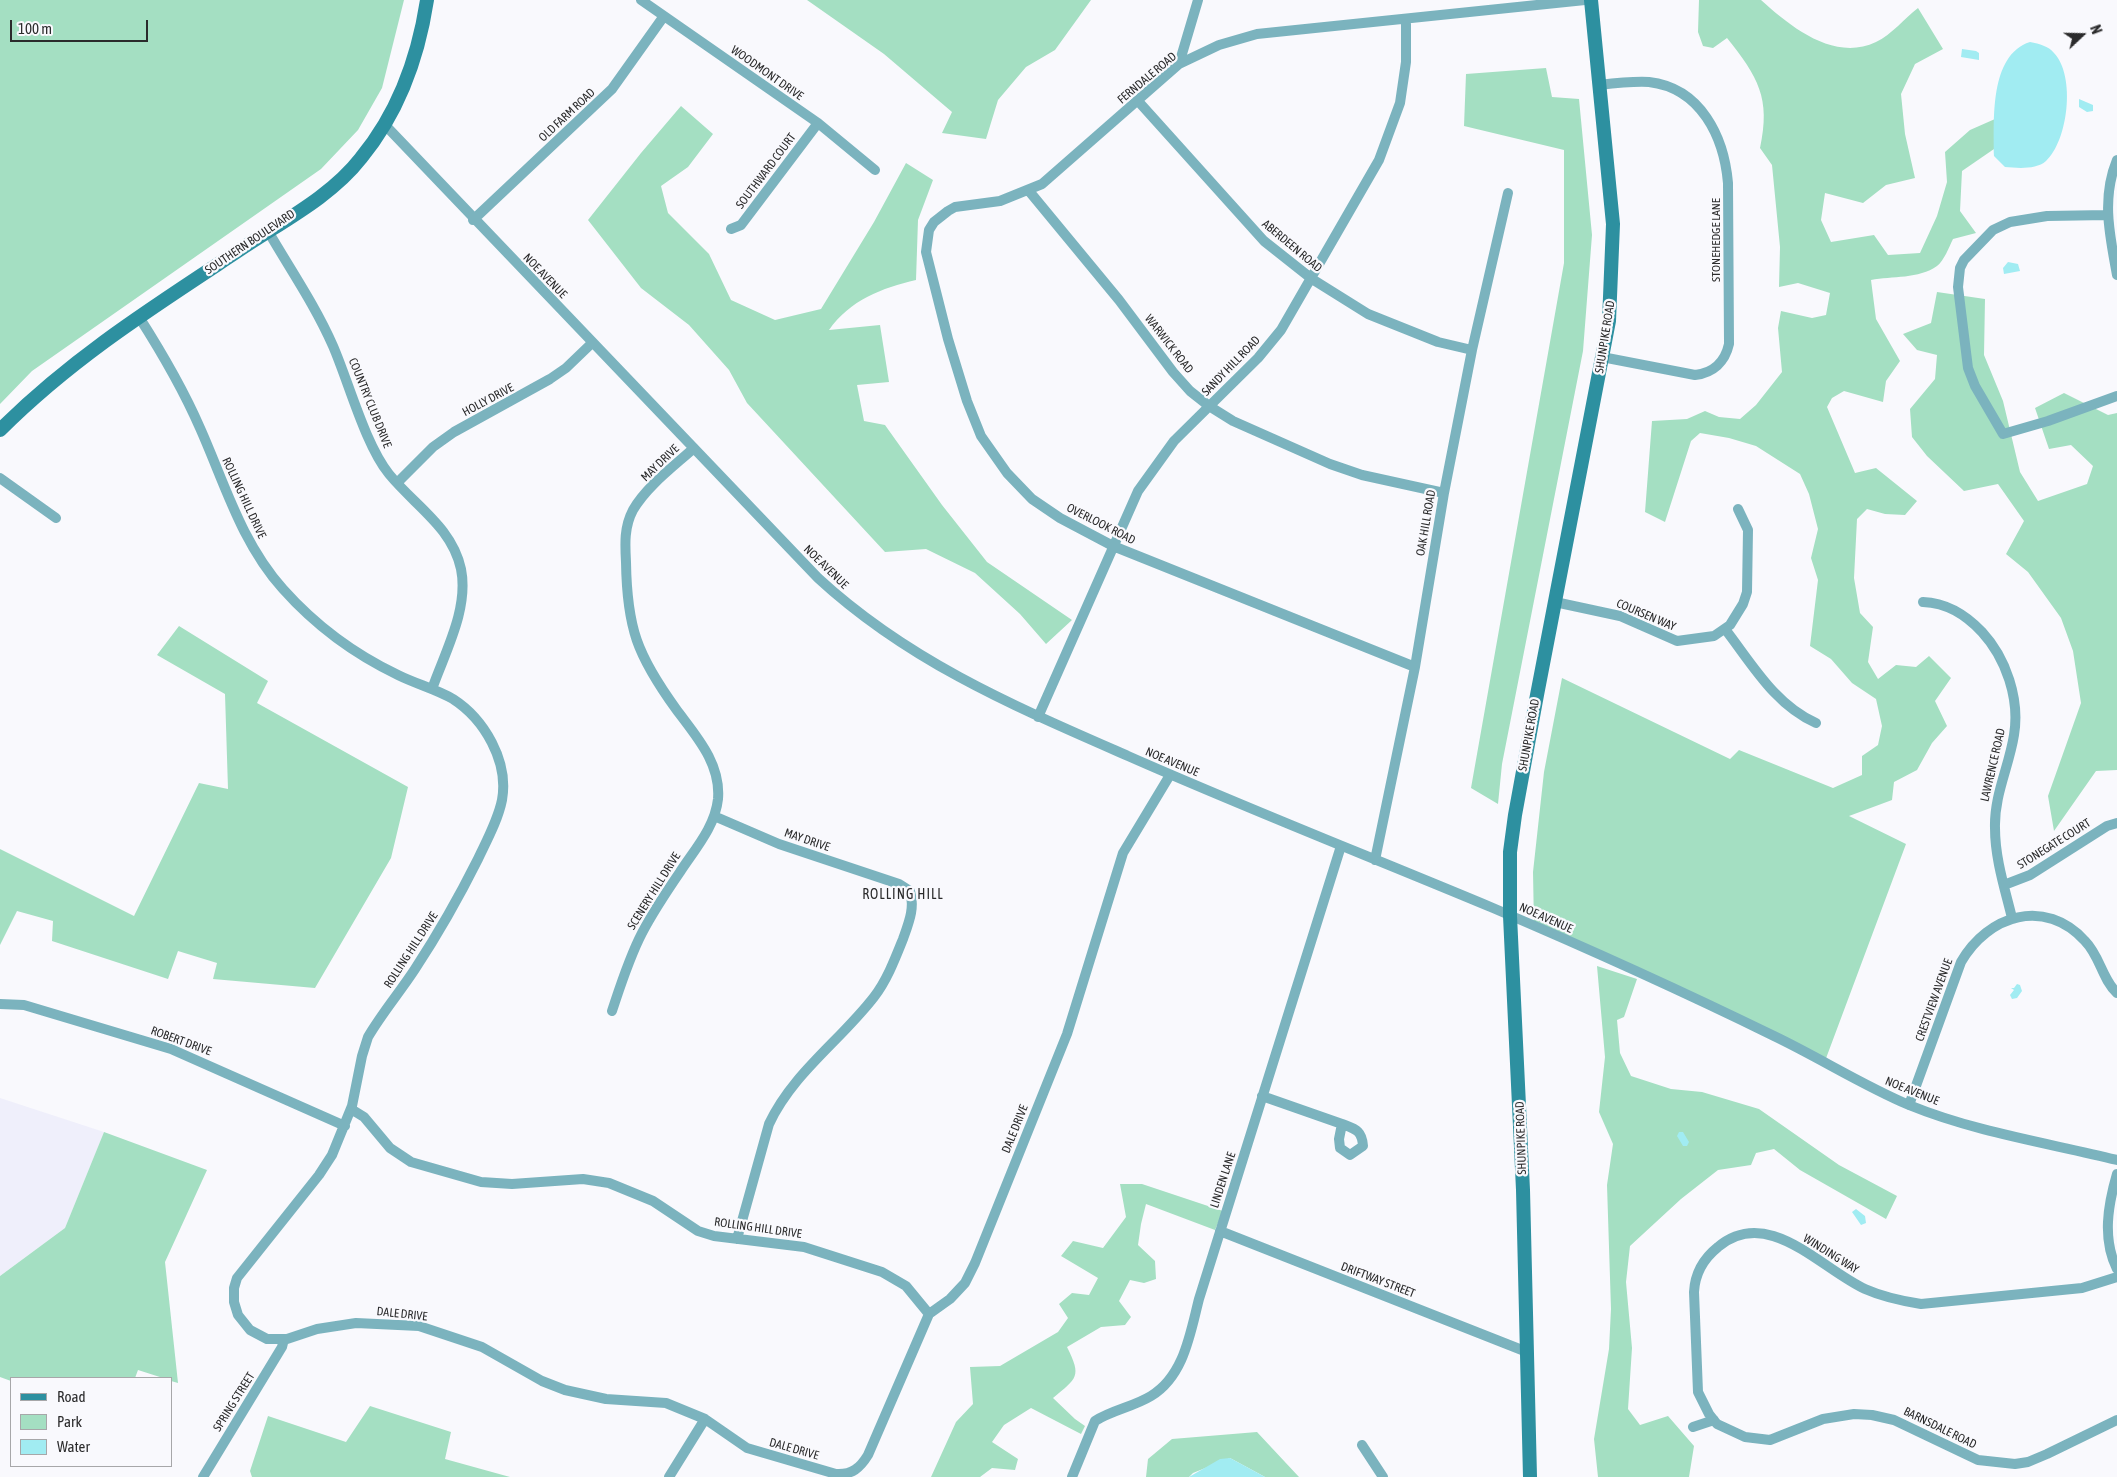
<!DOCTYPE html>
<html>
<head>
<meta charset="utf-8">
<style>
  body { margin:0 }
  #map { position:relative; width:2117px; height:1477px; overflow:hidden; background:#f9f9fd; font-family:"Asap Condensed",sans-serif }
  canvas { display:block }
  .legend { position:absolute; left:10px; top:1377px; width:162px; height:90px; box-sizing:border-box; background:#f9f9fd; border:1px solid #a7a7a9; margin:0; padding:6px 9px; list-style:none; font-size:15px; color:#2b2b2c }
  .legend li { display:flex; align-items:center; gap:10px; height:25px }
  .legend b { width:25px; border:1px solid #a7a7a9 }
  .north { position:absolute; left:2057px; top:10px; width:50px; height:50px; -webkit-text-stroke:4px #f9f9fd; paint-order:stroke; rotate:69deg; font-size:14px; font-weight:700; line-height:20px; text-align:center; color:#2b2b2c }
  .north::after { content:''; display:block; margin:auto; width:18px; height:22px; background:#2b2b2c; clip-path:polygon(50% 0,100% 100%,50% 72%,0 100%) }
  .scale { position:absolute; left:10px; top:20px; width:138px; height:22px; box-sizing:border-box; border:2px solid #2b2b2c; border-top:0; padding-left:6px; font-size:15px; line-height:18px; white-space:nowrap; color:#2b2b2c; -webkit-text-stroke:4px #f9f9fd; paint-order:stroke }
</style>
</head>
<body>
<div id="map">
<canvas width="2117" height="1477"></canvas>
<ul class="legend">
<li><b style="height:6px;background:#2d90a0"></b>Road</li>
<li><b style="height:14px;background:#a4dfc2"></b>Park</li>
<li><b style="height:14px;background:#a1ecf2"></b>Water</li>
</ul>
<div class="north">N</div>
<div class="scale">100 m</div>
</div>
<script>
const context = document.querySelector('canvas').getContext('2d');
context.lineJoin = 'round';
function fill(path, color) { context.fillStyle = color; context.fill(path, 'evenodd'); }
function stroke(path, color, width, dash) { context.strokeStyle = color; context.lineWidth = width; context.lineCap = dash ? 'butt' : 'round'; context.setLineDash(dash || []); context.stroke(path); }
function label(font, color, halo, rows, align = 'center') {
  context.font = font + ' "Asap Condensed",sans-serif'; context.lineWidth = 4.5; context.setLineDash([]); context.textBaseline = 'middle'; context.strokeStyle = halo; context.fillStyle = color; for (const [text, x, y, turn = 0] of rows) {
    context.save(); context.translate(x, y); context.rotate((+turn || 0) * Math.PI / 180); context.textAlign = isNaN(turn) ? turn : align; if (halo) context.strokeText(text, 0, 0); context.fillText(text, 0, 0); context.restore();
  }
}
const built = new Path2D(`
  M0 1098 104 1132 65 1228 0 1276Z`);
const green = new Path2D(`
  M0 0H404L382 88 358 130 321 169 32 371 0 404Z
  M807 0H1091L1055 50 1026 67 998 100 986 139 942 133 952 112 884 54Z
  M1699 0H1761C1791 27 1834 62 1876 42 1891 35 1905 18 1918 8L1943 49 1915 64 1901 94 1905 134 1915 178 1886 185 1863 203 1825 193 1821 220 1831 242 1874 235 1888 255 1920 253 1937 216 1947 182 1945 152 1970 130 1995 119 1994 149 1962 171 1960 211 1976 233 1953 239C1949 247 1944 261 1937 266 1919 279 1892 276 1871 280L1876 319 1900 361 1886 381 1883 402 1844 391 1832 398 1827 407 1855 473 1876 468 1917 501 1905 515 1885 514 1867 509 1857 519 1854 578 1860 613 1873 627 1868 662 1878 679 1896 665 1916 667 1929 656 1951 678 1935 701 1947 726 1932 743 1917 770 1894 782 1892 800 1849 816 1906 844 1825 1061 1534 926 1533 872 1544 772 1562 678 1730 759 1739 750 1833 788 1862 775V756L1878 745 1882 726 1876 699 1852 683 1831 659 1810 646 1818 580 1811 558 1818 529 1809 494 1800 474 1756 446 1729 438 1700 433 1691 441 1665 522 1645 512 1652 421 1687 419 1705 411 1719 417 1740 419 1756 405 1782 372 1778 328 1781 311 1812 318 1826 315 1830 293 1798 283 1779 287 1780 247 1772 165 1760 148C1771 98 1758 77 1727 38L1713 48 1703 46 1698 32Z
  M1546 68 1552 97 1579 99 1592 235 1583 351 1502 764 1498 804 1471 788 1564 263V150L1464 126 1466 74Z
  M681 106 713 134 688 167 661 186 668 213 709 254 731 300 775 320 821 309 874 222 906 163 933 180 918 220 916 280C882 288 850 300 829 330L880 325 889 382 857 385 864 421 885 425 942 505 987 562 1072 620 1046 644 1020 614 975 573 926 549 885 552 747 403 729 370 689 325 641 288 588 220 641 153Z
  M1937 292 1985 299 1984 355 2003 401 2020 472 2038 501 2087 484 2093 466 2071 445 2049 449 2035 408 2064 393 2108 415 2117 413V770L2096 771 2054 831 2048 796 2081 703 2073 651 2061 618 2028 572 2006 554 2024 521 1998 484 1964 491 1927 456 1912 437 1910 409 1935 379 1937 355 1917 350 1903 334 1931 323Z
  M179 626 268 681 257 703 408 787 391 858 315 988 213 979 217 963 178 951 168 979 52 941 53 921 17 911 0 945V849L134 916 199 783 228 789 225 694 157 655Z
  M1597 966 1637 979 1624 1017 1617 1020 1620 1053 1631 1076 1671 1089 1702 1092 1759 1109 1839 1165 1897 1196 1886 1219 1800 1170 1774 1149 1756 1153 1751 1165 1718 1170 1681 1199 1630 1246 1626 1282 1632 1348 1628 1409 1640 1425 1668 1416 1694 1446 1689 1477H1598L1594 1439 1609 1349 1611 1309 1607 1185 1613 1144 1599 1112 1605 1057Z
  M104 1132 207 1170 165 1262 178 1383 171 1381V1378H163L138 1370 135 1378H11V1381L0 1377V1276L65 1228Z
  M1120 1184H1142L1223 1211 1215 1230 1146 1204 1141 1224 1138 1245 1155 1261 1156 1279 1144 1283 1130 1280 1119 1301 1131 1317 1125 1325 1101 1327 1067 1347C1082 1377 1077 1378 1053 1398L1075 1419 1085 1426 1081 1434 1031 1408 1004 1425 992 1442 1018 1459 1015 1470 992 1468 980 1477H931L956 1422 973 1404 970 1367 1000 1366 1058 1332 1068 1318 1059 1304 1072 1293 1089 1295 1098 1278 1061 1256 1073 1241 1103 1248 1126 1217Z
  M370 1406 451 1432 445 1459 510 1477H252L250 1471 268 1416 346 1442Z
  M1257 1432 1299 1477H1265L1230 1458 1193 1473 1189 1477H1146L1148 1459 1172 1439Z`);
const water = new Path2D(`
  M2030 42C2040 44 2048 46 2054 53 2076 76 2068 141 2046 161 2036 170 2017 168 2005 167L1994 156C1994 121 1989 55 2030 42Z
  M1962 49 1976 51 1979 53V60L1961 57Z
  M2079 99 2093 105V111L2087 112 2079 107Z
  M2008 262 2018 264 2020 271 2004 274 2003 268Z
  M2017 984 2020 985 2022 991 2017 998 2012 999 2010 995 2014 990 2011 988H2014Z
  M1679 1132H1683L1689 1142 1687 1146H1683L1677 1136Z
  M1856 1209 1865 1216 1866 1223 1861 1225 1852 1212Z
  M1230 1458 1265 1477H1189L1220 1459Z`);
const minor = new Path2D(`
  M641 0 818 123 875 170
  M1179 64 1198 0
  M1599 85C1616 83 1633 81 1649 82 1701 88 1724 137 1728 183L1729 344C1725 362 1713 373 1695 375L1602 357
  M1138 101 1264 241 1312 279 1368 314 1438 342 1472 350
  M386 126 818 578C909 662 1016 707 1128 756 1248 809 1371 857 1493 908 1587 948 1682 991 1774 1036 1820 1058 1862 1085 1909 1105 1975 1132 2048 1143 2117 1160
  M2117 160C2101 199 2110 236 2117 275
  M1029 191 1119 300 1173 372 1190 391 1209 406 1233 421 1330 464 1362 475 1444 493
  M2107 215 2047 216 2010 222 1993 230 1964 260 1960 268 1958 287 1968 368 1975 386 2003 434 2048 421 2117 396
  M473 220 612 89 664 16
  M731 229 741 225 818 123
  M268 231C290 269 315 305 333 346 349 383 365 444 389 474 415 506 452 527 461 569 469 609 445 652 432 689
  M139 317C162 353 183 389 200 428 225 484 241 542 283 589 316 626 354 654 398 675 416 684 436 689 453 699 484 719 509 761 502 800 498 820 487 840 478 859 459 897 438 934 415 969 400 992 382 1013 368 1037L362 1056 352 1106 332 1155 319 1175 237 1278 234 1288V1302L238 1315 250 1330 267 1339H287L317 1329 356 1323 419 1326 482 1347 542 1381 565 1390 606 1399 666 1403 705 1419 747 1448 836 1474C852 1475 860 1468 868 1455L929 1314 950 1299 965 1283 975 1263 1067 1034 1123 853 1170 775
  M0 478 56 518
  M397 483 433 447 454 432 550 379 566 368 592 343
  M1555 602 1620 616 1677 641 1714 636 1730 625 1743 604 1747 592 1748 530 1738 509
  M1923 602C1947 603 1965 614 1982 632 2006 658 2020 699 2014 735 2009 767 1994 795 1995 828 1995 859 2005 889 2012 918
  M1725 629C1752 664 1775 705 1816 723
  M1415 667 1113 546 1060 518 1032 499 1007 473 981 436 967 401 948 339 926 252 929 230 934 222 948 211 955 207 1000 201 1042 184 1179 64 1219 45 1257 34 1585 0
  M1038 717 1138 491 1174 441 1258 358 1281 330 1379 160 1400 103 1406 62V19
  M714 816 779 844 899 884 910 891C915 908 909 922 903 939 895 959 887 980 874 997 840 1041 793 1073 769 1124L737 1239
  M1375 860 1415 667 1444 493 1472 350 1508 193
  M2004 885 2030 875 2107 826 2117 823
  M0 1004 24 1005 171 1049 345 1126
  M612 1011C621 984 629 958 642 933 653 912 667 891 680 872 695 849 715 827 718 799 721 763 696 736 676 709 637 655 627 628 626 562 625 544 624 527 633 510 647 486 673 467 694 448
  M1262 1096 1342 1124
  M1909 1105 1961 962C1988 915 2045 897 2085 941 2100 956 2102 979 2117 993
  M351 1109 364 1117 390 1148 411 1162 481 1182 512 1184 583 1179 609 1183 653 1201 698 1231 714 1236 804 1247 882 1272 906 1286 929 1314
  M1342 1124C1355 1129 1362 1130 1363 1146L1350 1155 1340 1148 1339 1139Z
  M2117 1174C2108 1205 2102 1239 2117 1269
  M1220 1231 1527 1352
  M2117 1277 2082 1288 1921 1304C1902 1301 1883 1297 1865 1289 1821 1269 1768 1205 1718 1247 1703 1259 1695 1273 1694 1292L1698 1392 1709 1414 1717 1424 1745 1437 1770 1440 1823 1419 1854 1414 1872 1415 1894 1420 1978 1460 2015 1464 2028 1462 2047 1454 2117 1420
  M1693 1427 1714 1420
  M1362 1445 1383 1477
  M203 1477 282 1347 284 1339
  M669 1477 705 1419
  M1072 1477 1095 1421C1112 1410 1133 1407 1151 1396 1184 1376 1190 1334 1199 1299L1341 846`);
const secondary = new Path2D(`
  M0 430C72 358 153 307 238 251 279 223 330 198 361 158 399 112 418 59 427 0
  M1530 1477 1523 1190 1510 916V852L1515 815 1537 695 1609 321 1613 224 1591 0`);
const streetNames = [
  ["WOODMONT DRIVE",767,73,35],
  ["FERNDALE ROAD",1147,78,-40],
  ["OLD FARM ROAD",567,115,-43],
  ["SOUTHWARD COURT",766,171,-53],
  ["STONEHEDGE LANE",1716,240,-90],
  ["SOUTHERN BOULEVARD",250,242,-34],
  ["ABERDEEN ROAD",1292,246,40],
  ["NOE AVENUE",545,276,46],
  ["SHUNPIKE ROAD",1605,337,-81],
  ["WARWICK ROAD",1169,344,52],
  ["SANDY HILL ROAD",1231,366,-46],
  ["HOLLY DRIVE",488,400,-28],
  ["COUNTRY CLUB DRIVE",370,403,68],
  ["MAY DRIVE",660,463,-44],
  ["ROLLING HILL DRIVE",244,498,65],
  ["OAK HILL ROAD",1426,523,-80],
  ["OVERLOOK ROAD",1101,524,27],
  ["NOE AVENUE",826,567,44],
  ["COURSEN WAY",1646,615,23],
  ["SHUNPIKE ROAD",1529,735,-80],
  ["NOE AVENUE",1172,762,23],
  ["LAWRENCE ROAD",1993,765,-77],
  ["MAY DRIVE",807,840,19],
  ["STONEGATE COURT",2054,844,-32],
  ["SCENERY HILL DRIVE",654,891,-58],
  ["NOE AVENUE",1546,918,24],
  ["ROLLING HILL DRIVE",411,950,-57],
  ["CRESTVIEW AVENUE",1934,1000,-70],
  ["ROBERT DRIVE",181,1041,20],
  ["NOE AVENUE",1912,1091,22],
  ["DALE DRIVE",1015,1129,-68],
  ["SHUNPIKE ROAD",1521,1138,-92],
  ["LINDEN LANE",1223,1180,-72],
  ["ROLLING HILL DRIVE",758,1228,8],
  ["WINDING WAY",1831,1254,32],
  ["DRIFTWAY STREET",1378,1280,21],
  ["DALE DRIVE",402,1314,6],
  ["SPRING STREET",234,1402,-58],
  ["BARNSDALE ROAD",1940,1428,26],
  ["DALE DRIVE",794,1449,16]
];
const neighbourhoodNames = [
  ["ROLLING HILL",903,895]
];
fill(built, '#efeffb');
fill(green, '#a4dfc2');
fill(water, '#a1ecf2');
stroke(minor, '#7bb3be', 10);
stroke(secondary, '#2d90a0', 14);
label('12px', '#2b2b2c', '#f9f9fd', streetNames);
context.letterSpacing = '1px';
label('14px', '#2b2b2c', '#f9f9fd', neighbourhoodNames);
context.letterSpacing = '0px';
</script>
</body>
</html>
